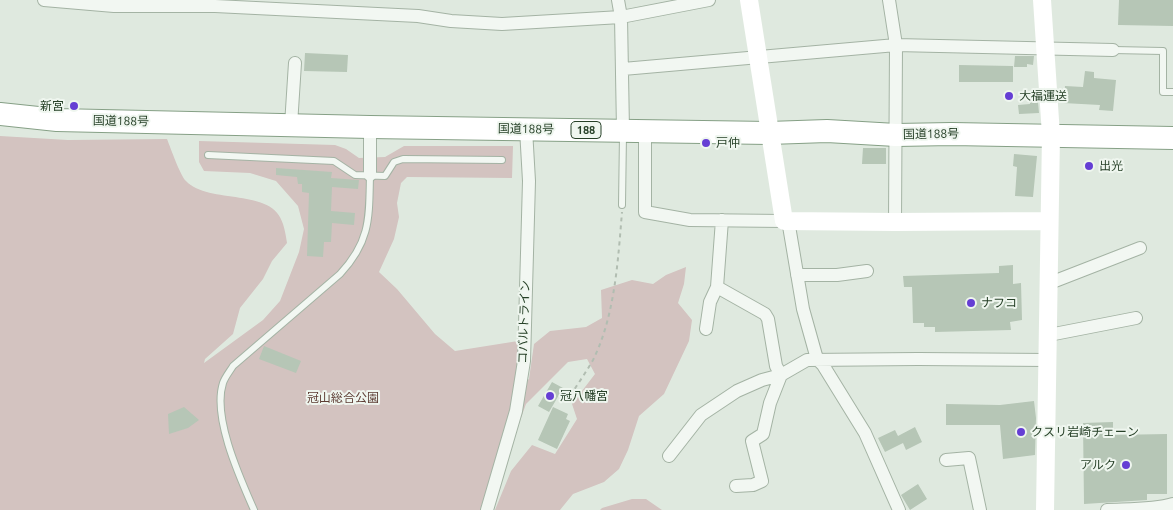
<!DOCTYPE html>
<html>
<head>
<meta charset="utf-8">
<style>
  body { margin:0 }
  canvas { display:block; background:#dfe9df }
</style>
</head>
<body>
<canvas width="1173" height="510"></canvas>
<script>
const context = document.querySelector('canvas').getContext('2d');
context.lineJoin = 'round';
function fill(path, color) { context.fillStyle = color; context.fill(path, 'evenodd'); }
function stroke(path, color, width, dash) { context.strokeStyle = color; context.lineWidth = width; context.lineCap = dash ? 'butt' : 'round'; context.setLineDash(dash || []); context.stroke(path); }
function label(font, color, halo, rows, align = 'center') {
  context.font = font + ' Ubuntu,"Noto Sans JP",sans-serif'; context.lineWidth = 4; context.setLineDash([]); context.textBaseline = 'middle'; context.strokeStyle = halo; context.fillStyle = color; for (const [text, x, y, turn = 0] of rows) {
    context.save(); context.translate(x, y); context.rotate((+turn || 0) * Math.PI / 180); context.textAlign = isNaN(turn) ? turn : align; if (halo) context.strokeText(text, 0, 0); context.fillText(text, 0, 0); context.restore();
  }
}
const green = new Path2D(`
  M0 136 68 140 167 139C171 149 180 175 186 181 209 205 273 187 283 224 285 230 286 237 287 243L272 261 263 279 240 308 233 334 205 359 204 363 263 320 280 301 299 252 304 229 298 206 276 181 250 173 204 171 199 162V141L335 145 346 149 359 158 385 157 404 146H513L512 178 407 177 401 183 397 203 399 217 394 239 379 272 397 289 435 334 455 351 518 341 519 360 516 387 529 379 534 344 550 331 586 327 602 318 601 290 632 280 653 284 666 275 686 267 684 284 678 303 692 320 689 341 664 394 639 416 628 450 619 469 604 482 573 494 560 510H495L511 471 532 445 555 454 577 419 572 404 595 374 587 359 568 362 526 404 518 426 503 438 480 510H0Z
  M632 499H646L662 510H600L602 508Z`);
const building = new Path2D(`
  M1119 0H1173V26L1118 25Z
  M305 53 348 55 347 72 304 71Z
  M1015 56H1034L1033 65 1027 64V67H1014Z
  M959 65 1013 66V82H959Z
  M1085 71 1094 72V78L1116 80 1113 111 1099 110 1100 105 1063 103 1065 86 1083 87Z
  M1029 92H1037L1039 113 1019 114 1018 105 1030 104Z
  M863 148H886V164H862Z
  M1014 154 1037 156 1033 197 1015 196 1017 167 1013 166Z
  M276 168 332 172 331 178 359 180 358 189 332 187 331 211 355 213 354 225 332 223 331 242H324L323 257 307 256 309 193 302 192V184H298L297 177 276 175Z
  M1013 265V284L1021 283 1022 320 1010 322 1011 330 935 332V327H924V323H913L912 287H904L903 276 999 273V266Z
  M264 346 301 361 296 373 259 359Z
  M552 382 563 388 549 412 538 406Z
  M1034 401 1036 418 1035 455 1003 459 1000 425H946V404L1000 405Z
  M184 407 199 420 188 428 169 434 168 414Z
  M553 407 568 414 566 419 570 421 557 449 538 440Z
  M1113 422V435L1167 434V494H1147V500L1084 504 1083 423Z
  M915 427 922 442 906 450 903 443 885 452 878 438 895 430 898 436Z
  M918 484 927 499 910 510 901 495Z`);
const path = new Path2D(`
  M566 402C575 388 585 374 593 360 615 316 618 260 622 212`);
const lane = new Path2D(`
  M1113 50 1163 51V92H1173
  M208 155 334 161 355 175 385 176 394 162 403 159 502 160
  M622 205 623 134
  M254 510C240 478 212 417 223 383 225 377 230 371 233 366L340 274C371 241 369 217 370 175`);
const street = new Path2D(`
  M44 0 114 6H215L418 16 451 21 502 24 621 17 709 0
  M618 0 621 17 623 130
  M889 0 896 45 895 222
  M623 69 896 45 1113 50
  M291 125 295 63
  M645 130V212L690 220 784 221 789 226 803 309 817 359 823 365 865 433 899 510
  M370 175V127
  M797 275H837L867 271
  M1050 283 1140 248
  M717 287 765 314 768 319 776 366 781 375 770 403 763 434 752 441 762 481 753 485 736 486
  M706 329 710 302 717 287 722 220
  M1049 335 1136 318
  M669 456 701 415 737 391 762 380 781 375 807 360 918 359 1048 360
  M946 460 969 458 980 510
  M487 510 516 411 524 361 529 181 526 129
  M1107 510C1128 509 1154 510 1173 504`);
const secondary = new Path2D(`
  M749 0 784 221 895 222 1049 221
  M1042 0 1051 135 1045 510`);
const highway = new Path2D(`
  M0 114 57 120 370 127 769 133 827 131 896 135 952 134 1173 138`);
const markers = [
  [1009,96,5,"#653ed4"],
  [74,106,5,"#653ed4"],
  [706,143,5,"#653ed4"],
  [1089,166,5,"#653ed4"],
  [971,303,5,"#653ed4"],
  [550,396,5,"#653ed4"],
  [1021,432,5,"#653ed4"],
  [1126,465,5,"#653ed4"]
];
const shields = [
  [586,130,30]
];
const shieldNames = [
  ["188",586,130]
];
const poiNames = [
  ["大福運送",1019,96],
  ["新宮",64,106,"right"],
  ["戸仲",716,143],
  ["出光",1099,166],
  ["ナフコ",981,303],
  ["冠八幡宮",560,396],
  ["クスリ岩崎チェーン",1031,432],
  ["アルク",1116,465,"right"]
];
const streetNames = [
  ["国道188号",121,121,1],
  ["国道188号",526,129,1],
  ["国道188号",931,134,-1],
  ["コバルトライン",524,322,-88]
];
const parkNames = [
  ["冠山総合公園",343,398]
];
fill(green, '#d3c3c0');
fill(building, '#b6c6b6');
stroke(lane, '#a4b3a4', 8);
stroke(street, '#a4b3a4', 14);
stroke(highway, '#86a086', 24);
stroke(path, '#b1bdb1', 2, [4, 4]);
stroke(lane, '#f2f7f2', 6);
stroke(street, '#f2f7f2', 12);
stroke(secondary, '#fff', 18);
stroke(highway, '#fff', 22);
for (const [x, y, r, color] of markers) { const dot = new Path2D(); dot.arc(x, y, r, 0, 2 * Math.PI); context.fillStyle = color; context.fill(dot); stroke(dot, '#eff6ef', 2); }
for (const [x, y, w] of shields) { const box = new Path2D(); box.roundRect(x - w / 2, y - 8.5, w, 17, 4); context.fillStyle = '#eff6ef'; context.fill(box); stroke(box, '#274128', 1); }
label('bold 11px', '#274128', null, shieldNames);
label('12px', '#274128', '#eff6ef', poiNames, 'left');
label('12px', '#274128', '#eff6ef', streetNames);
label('12px', '#5d3d34', '#eff6ef', parkNames);
</script>
</body>
</html>
